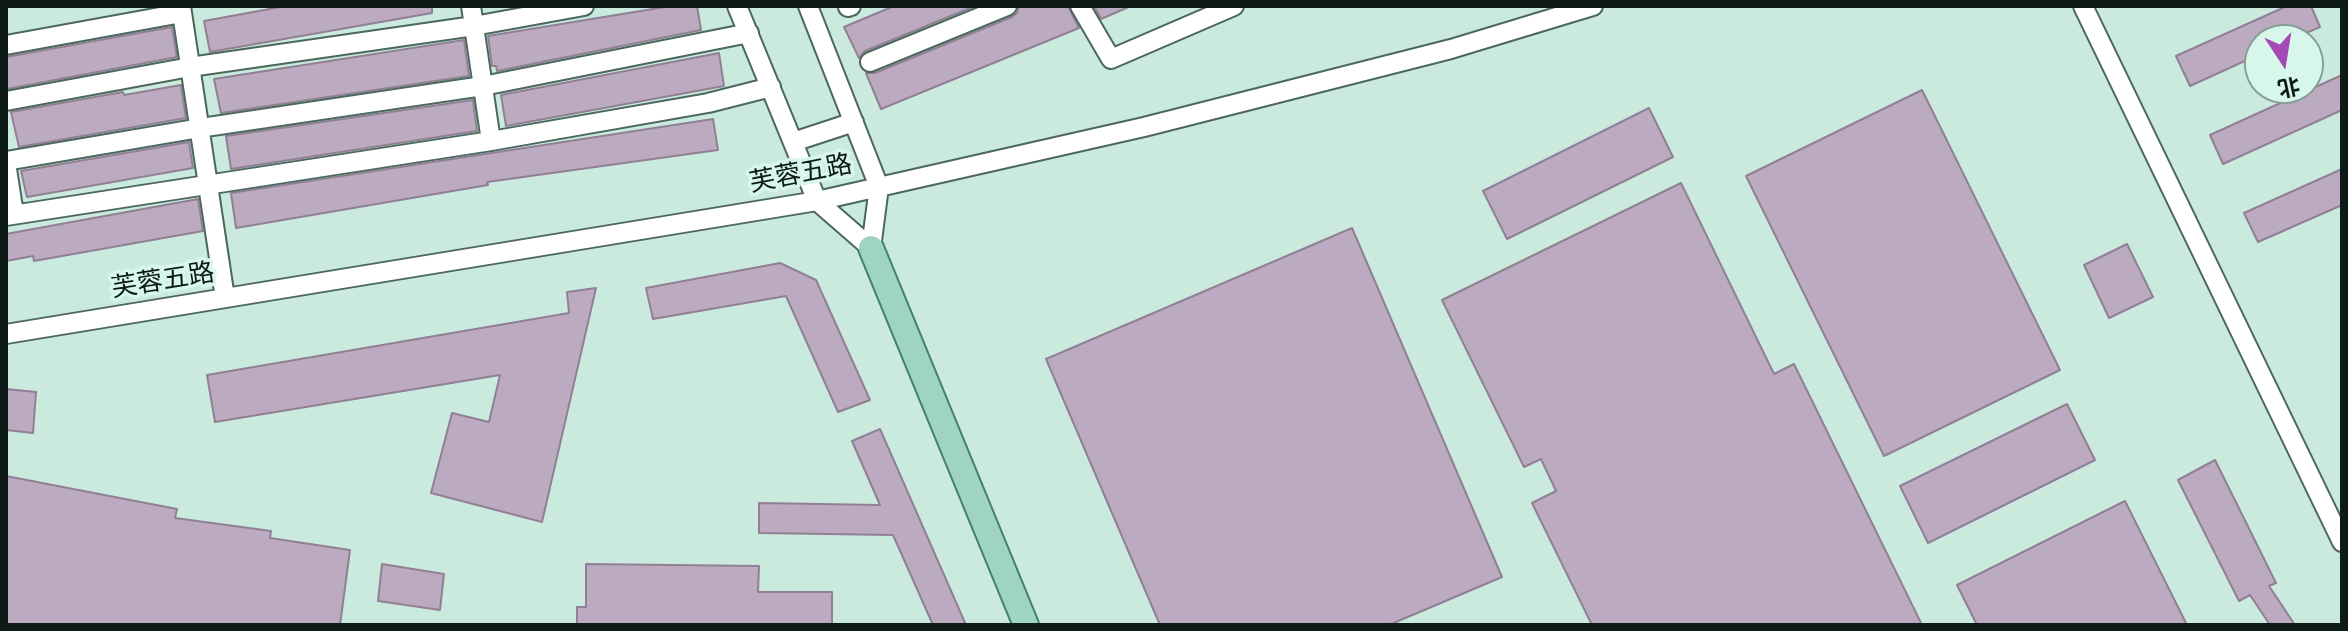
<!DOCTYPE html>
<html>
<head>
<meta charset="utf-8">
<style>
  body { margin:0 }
  #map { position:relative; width:2348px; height:631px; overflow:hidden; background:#caeadd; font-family:"Sofia Sans Condensed","Noto Sans SC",sans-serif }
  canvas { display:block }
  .frame { position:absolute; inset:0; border:8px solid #0e1a15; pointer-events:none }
  .north { position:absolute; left:2244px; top:24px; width:80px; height:80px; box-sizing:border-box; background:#d7f7eb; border:2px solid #879f95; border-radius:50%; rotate:168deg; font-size:22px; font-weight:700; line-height:32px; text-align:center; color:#0e1a15 }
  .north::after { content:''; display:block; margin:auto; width:28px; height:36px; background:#a34ab6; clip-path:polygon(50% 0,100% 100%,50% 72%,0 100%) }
</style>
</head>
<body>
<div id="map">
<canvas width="2348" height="631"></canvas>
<div class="frame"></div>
<div class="north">北</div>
</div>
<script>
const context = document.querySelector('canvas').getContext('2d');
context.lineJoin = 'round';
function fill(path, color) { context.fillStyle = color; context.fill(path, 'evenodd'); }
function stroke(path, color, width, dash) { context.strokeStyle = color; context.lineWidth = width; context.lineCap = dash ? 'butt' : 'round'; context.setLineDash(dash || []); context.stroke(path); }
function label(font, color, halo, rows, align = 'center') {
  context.font = font + ' "Sofia Sans Condensed","Noto Sans SC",sans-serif'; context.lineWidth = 7; context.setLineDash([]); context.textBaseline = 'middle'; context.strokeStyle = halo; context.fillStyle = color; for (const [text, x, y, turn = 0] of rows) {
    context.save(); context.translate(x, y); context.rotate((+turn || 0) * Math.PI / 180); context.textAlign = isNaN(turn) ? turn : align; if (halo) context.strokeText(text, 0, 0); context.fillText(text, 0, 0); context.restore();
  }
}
const building = new Path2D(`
  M286 6H432V13L210 52 204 21Z
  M671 6H697L701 30 497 71 496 66H492L488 36Z
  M894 6H975L865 51 859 58 844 27Z
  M1019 6H1068L1079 28 881 109 866 73H875L1012 17 1017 13Z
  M1094 6H1131L1101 19Z
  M2287 6H2311L2320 27 2290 40H2260V54L2190 86 2176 56Z
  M172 27 177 57 7 89 6 57Z
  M464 40 469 76 221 113 214 79Z
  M719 53 724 86 506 126 501 95Z
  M2342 75V110L2223 164 2210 135Z
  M181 85 186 118 19 147 11 112 123 92 124 95Z
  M1922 90 2060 370 1884 456 1746 176Z
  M473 100 477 131 231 169 226 136Z
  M1649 108 1673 157 1507 239 1483 191Z
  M713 119 718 150 487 182 488 185 236 228 231 193Z
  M189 142 193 168 27 197 21 171Z
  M2342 169V205L2258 242 2244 213Z
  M1681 183 1774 374 1794 364 1922 625H1592L1532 503 1556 491 1541 459 1524 467 1442 300Z
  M198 199 203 231 34 261 33 256 6 261V234Z
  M1352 228 1502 577 1389 625H1160L1046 359Z
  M2127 244 2153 297 2109 318 2084 265Z
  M780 263 816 280 870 400 838 412 786 296 653 319 646 288Z
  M596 288 542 522 431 493 452 413 489 422 500 375 215 422 207 375 569 313 567 292Z
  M6 389 36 392 33 433 6 430Z
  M2067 404 2095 460 1928 543 1900 486Z
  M880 429 966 625H933L893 535 759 533V503L880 505 852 441Z
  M2215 460 2276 583 2269 586 2295 625H2270L2250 595 2239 601 2178 480Z
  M6 476 177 509 175 518 271 531 270 538 350 550 340 625H6Z
  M2125 501 2187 625H1977L1957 585Z
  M382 564 444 574 440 610 378 601Z
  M586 564 759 566 758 592H832V625H577V607H586Z`);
const minor = new Path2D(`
  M181 6 225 298
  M471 6 491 141
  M737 6 817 201 871 248
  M808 6 879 187 871 248
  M1080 6 1111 59 1234 6
  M2083 6 2342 542
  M848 7 851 6
  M6 45 182 13
  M870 62 1007 6
  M6 101 190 67 474 26 584 6
  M793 142 854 122
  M6 161 200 128 483 86 749 33
  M6 163 14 214
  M6 216 491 141 708 103 771 87
  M6 334 817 201 1144 127 1451 49 1593 6`);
const major = new Path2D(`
  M871 248 1026 625`);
const streetNames = [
  ["芙蓉五路",801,175,-11],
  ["芙蓉五路",163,282,-9]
];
fill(building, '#bcaac0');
stroke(building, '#918095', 2);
stroke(minor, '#4c685d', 22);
stroke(major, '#44806b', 28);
stroke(minor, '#fff', 18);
stroke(major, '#a0d4c2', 24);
label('26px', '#0e1a15', '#d7f7eb', streetNames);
</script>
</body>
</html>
